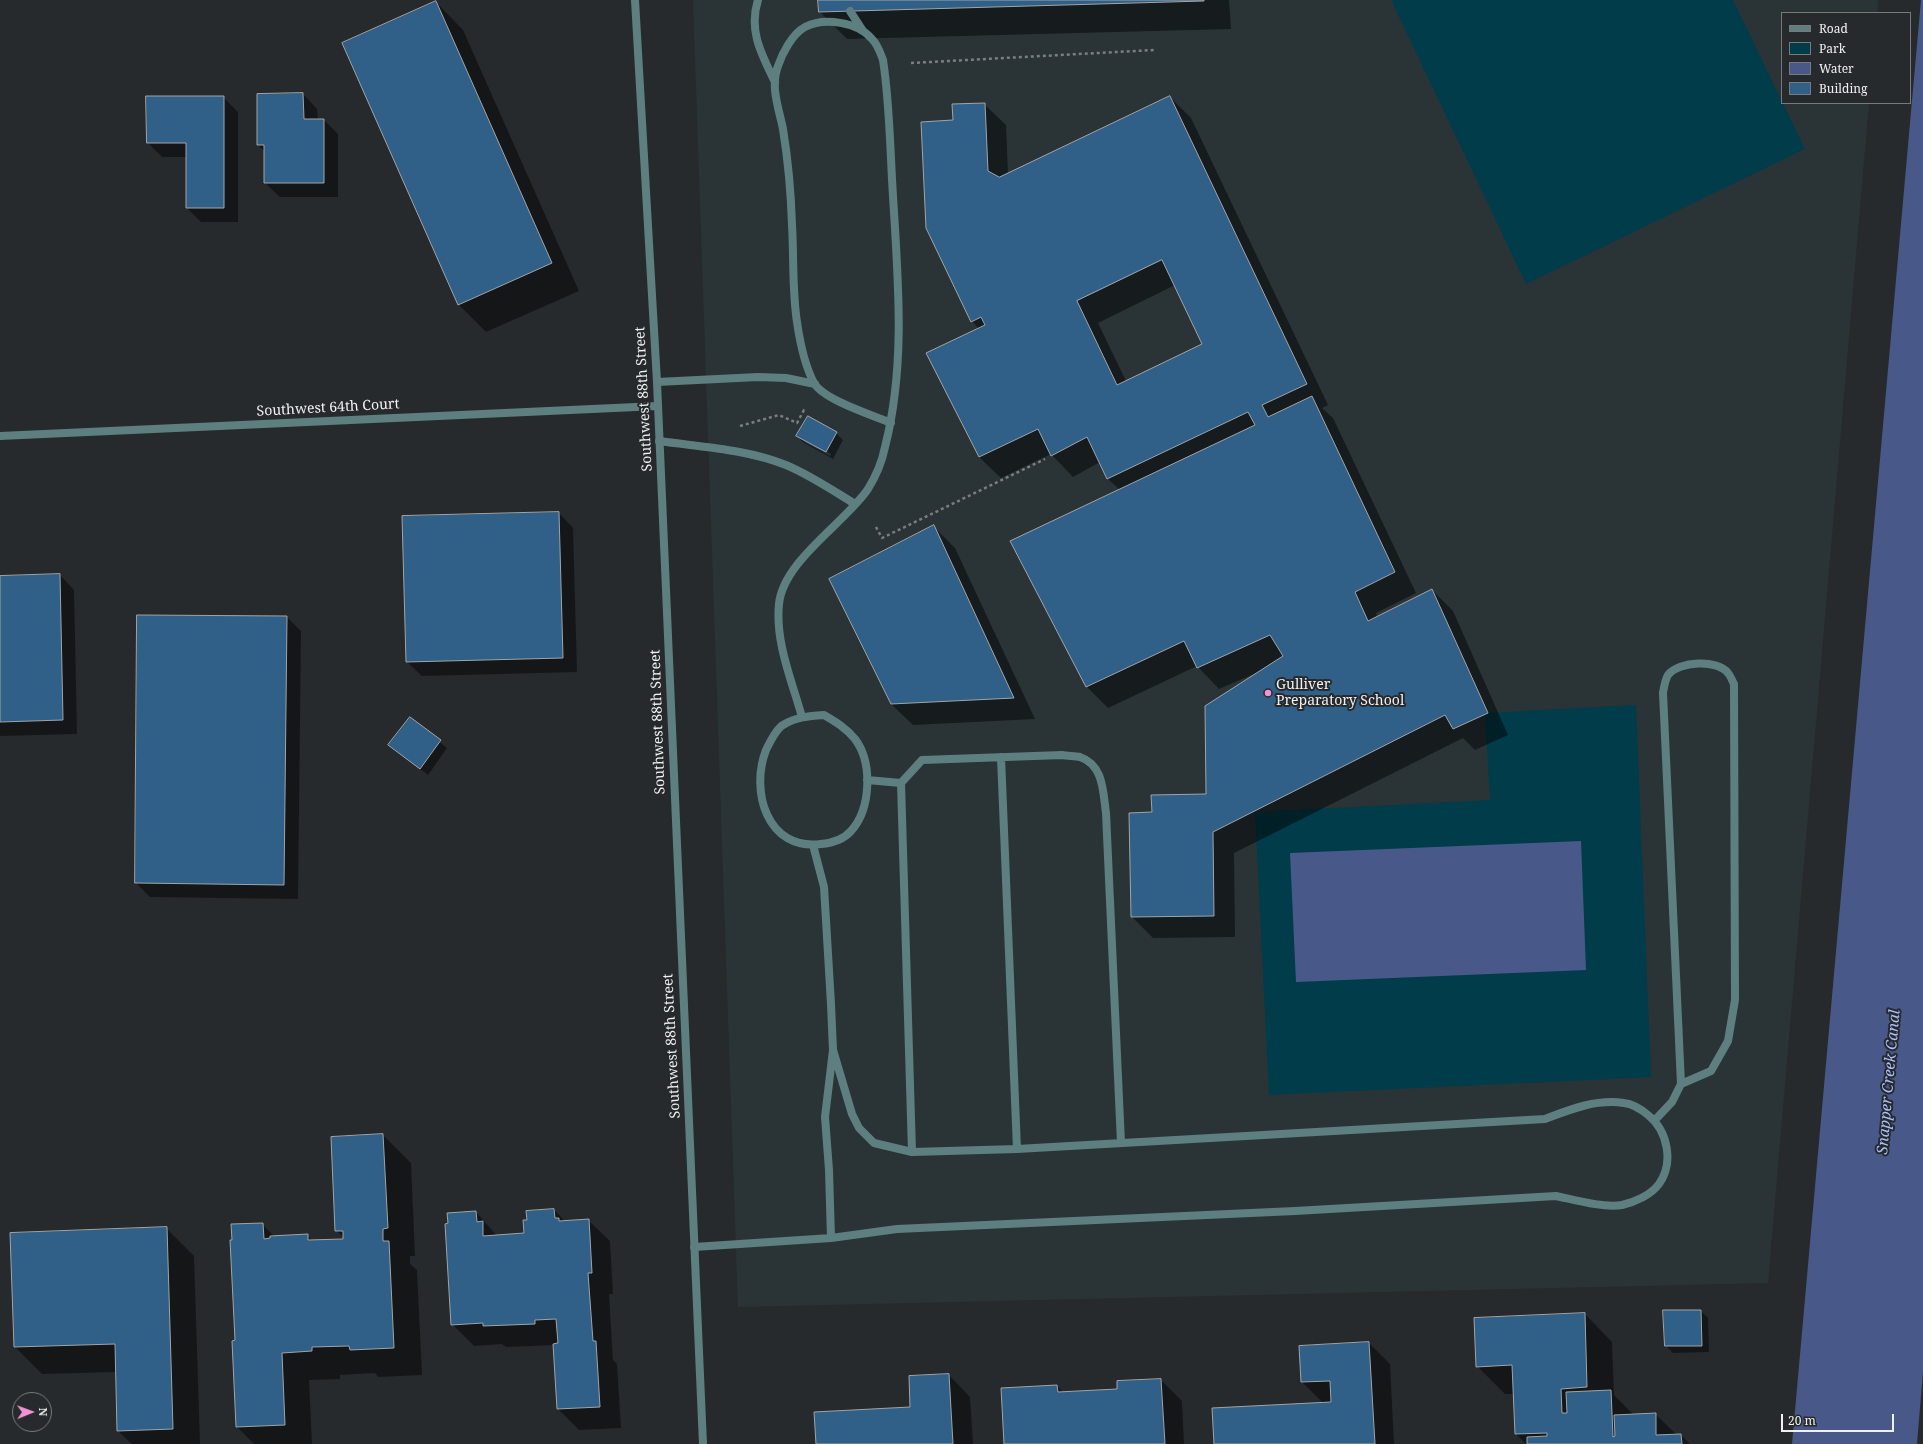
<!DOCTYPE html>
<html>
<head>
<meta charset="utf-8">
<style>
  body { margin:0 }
  #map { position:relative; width:1923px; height:1444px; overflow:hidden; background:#272a2c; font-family:"Noto Serif",serif }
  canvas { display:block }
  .legend { position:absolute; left:1781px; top:12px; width:130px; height:92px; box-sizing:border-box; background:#272a2c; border:1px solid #77797b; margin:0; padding:5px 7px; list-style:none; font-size:12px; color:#eef0f1 }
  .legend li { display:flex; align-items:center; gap:8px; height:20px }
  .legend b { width:20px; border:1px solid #77797b }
  .north { position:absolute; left:12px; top:1392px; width:40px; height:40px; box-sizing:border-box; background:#272a2c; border:1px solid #77797b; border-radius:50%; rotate:89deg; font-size:11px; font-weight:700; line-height:16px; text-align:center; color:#eef0f1 }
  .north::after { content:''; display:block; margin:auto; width:14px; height:18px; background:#f291d6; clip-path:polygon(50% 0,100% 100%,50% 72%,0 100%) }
  .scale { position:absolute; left:1781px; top:1414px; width:113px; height:18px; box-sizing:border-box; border:2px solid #eef0f1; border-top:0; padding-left:5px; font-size:12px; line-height:14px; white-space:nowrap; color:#eef0f1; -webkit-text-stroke:3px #272a2c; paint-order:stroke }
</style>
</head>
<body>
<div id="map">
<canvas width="1923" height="1444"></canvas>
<ul class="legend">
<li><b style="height:5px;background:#5e7f80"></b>Road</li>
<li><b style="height:11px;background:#013c4b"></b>Park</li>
<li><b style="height:11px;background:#485989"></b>Water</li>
<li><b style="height:11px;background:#306087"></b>Building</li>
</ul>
<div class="north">N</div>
<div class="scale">20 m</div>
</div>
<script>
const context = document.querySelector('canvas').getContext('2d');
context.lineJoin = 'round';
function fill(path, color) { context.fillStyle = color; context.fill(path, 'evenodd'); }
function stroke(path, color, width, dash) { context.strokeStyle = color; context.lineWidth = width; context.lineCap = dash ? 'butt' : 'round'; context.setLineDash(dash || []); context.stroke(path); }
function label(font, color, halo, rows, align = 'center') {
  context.font = font + ' "Noto Serif",serif'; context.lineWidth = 4; context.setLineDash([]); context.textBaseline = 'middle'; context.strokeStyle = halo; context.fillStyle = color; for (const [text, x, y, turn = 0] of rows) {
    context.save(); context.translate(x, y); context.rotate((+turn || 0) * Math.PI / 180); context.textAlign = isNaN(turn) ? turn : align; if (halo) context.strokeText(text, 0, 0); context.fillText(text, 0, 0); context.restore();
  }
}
const built = new Path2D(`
  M693 0H1878L1877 13H1782V103H1869L1768 1283 738 1307Z`);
const green = new Path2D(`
  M1391 0H1733L1805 149 1526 284Z
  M1636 705 1651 1077 1269 1095 1255 812 1490 800 1485 713Z`);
const water = new Path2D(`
  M1921 0H1923V1371L1917 1444H1792Z
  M1581 841 1586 970 1296 982 1290 853Z`);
const shadow = new Path2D(`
  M819 0H1229L1231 29 847 39 820 12Z
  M436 2 463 30 579 291 486 332 459 305Z
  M303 94 317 109 318 120H324L338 134V197H280L265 183V152L258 145Z
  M223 97 238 112V222H201L187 208V157H162L148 143Z
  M1170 97 1191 118 1328 405 1322 408 1333 418 1416 593 1376 613 1377 617 1432 590 1453 611 1508 735 1475 750 1463 738 1234 853 1235 937 1153 938 1132 917 1153 813 1207 795 1263 670 1219 689 1197 666 1108 708 1087 687 1011 542 1120 490 1108 479 1100 462 1073 477 1051 454 1001 478 979 457V329L972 321 954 121 984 104 1006 125 1008 174ZM1175 285 1203 344 1126 381 1098 323Z
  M836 433 843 440 833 459 804 443 797 436ZM804 439 831 454 830 456 804 442Z
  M559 513 573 528 577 672 422 676 407 662Z
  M933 526 955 548 1035 719 913 725 891 704Z
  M60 575 74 590 77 734 0 736V577Z
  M287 617 301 631 298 899 150 897 136 883Z
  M410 718 447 748 428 775 390 745Z
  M383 1135 411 1163 415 1256H410V1264L417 1270 422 1375 378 1377 375 1373 340 1375V1379L309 1380 312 1444H254L237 1427 236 1341 262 1224 275 1237 307 1235 313 1241 345 1239 336 1230Z
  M554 1210 565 1221 588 1220 610 1241 613 1294H609L613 1360 617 1364 621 1428 579 1430 558 1409 554 1345 506 1347 502 1344 474 1346 452 1324 476 1212 497 1236 525 1234 528 1220ZM559 1341V1344H556V1342Z
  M166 1228 194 1256 200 1444H132L118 1431 116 1372 42 1374 15 1347Z
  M1664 1311H1701L1708 1318 1709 1352 1673 1353 1666 1346Z
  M1585 1314 1612 1342 1614 1395 1634 1415 1655 1414 1677 1435H1681L1690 1444H1526L1516 1434 1515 1394H1505L1477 1366Z
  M1369 1343 1390 1364 1394 1444H1215L1323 1403 1302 1382Z
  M949 1375 970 1397 973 1444H817L911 1408Z
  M1161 1380 1182 1401 1184 1444H1005L1057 1386 1064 1393 1118 1390Z`);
const building = new Path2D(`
  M818 0H1204V1L819 12Z
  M436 1 552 263 458 305 342 43Z
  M303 93 304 119H324V183H264V145H257V94Z
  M146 96H224V208H186V143H147Z
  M1170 96 1307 384 1262 405 1268 417 1312 396 1395 572 1355 592 1368 621 1432 589 1488 713 1453 729 1445 715 1213 832 1214 916 1131 917 1129 813 1152 812 1151 795 1206 794 1205 706 1283 656 1270 635 1197 668 1184 641 1086 687 1010 541 1255 425 1248 412 1107 479 1087 437 1051 456 1038 429 979 457 926 353 985 325 981 317 971 322 926 228 921 122 953 120 952 104 985 103 988 171 999 177ZM1162 260 1202 344 1117 385 1077 301Z
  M808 416 837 432 826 452 796 436Z
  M559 512 563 658 406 662 402 516Z
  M934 525 1014 698 891 704 829 579Z
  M60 574 63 720 0 722V576Z
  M137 615 287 616 284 885 135 883Z
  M410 717 441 740 420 769 388 745Z
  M383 1134 388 1228 383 1229V1241H389L394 1348 350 1350 349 1346 312 1347V1351L282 1353 285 1425 236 1427 232 1341 235 1340 230 1240H232L231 1224 263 1223 264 1239 270 1238V1236L308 1234V1240L343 1239V1231H335L331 1137Z
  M554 1209 555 1218H559V1221L589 1219 592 1273H588L593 1341H596L600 1407 557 1409 553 1344 558 1343 556 1319 535 1320V1324L483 1326V1323L451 1325 445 1224 448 1223 447 1213 476 1211 477 1222 483 1221V1236L524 1233 523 1220H527L526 1211Z
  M167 1227 173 1429 117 1431 115 1344 14 1347 10 1233Z
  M1663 1310H1701L1702 1346H1665Z
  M1585 1313 1587 1387 1561 1389 1562 1413H1567L1566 1392 1611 1390 1613 1437 1615 1436 1614 1415 1656 1413V1435L1681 1434 1682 1444H1527V1437L1547 1436V1433L1515 1434 1512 1365 1476 1367 1474 1318Z
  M1369 1342 1375 1444H1214L1212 1408 1331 1402 1330 1381 1301 1382 1299 1346Z
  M949 1374 953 1444H816L814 1412 910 1407 909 1376Z
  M1161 1379 1165 1444H1004L1001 1388 1057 1385 1058 1392 1117 1389V1381Z`);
const path = new Path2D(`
  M911 63 1154 50
  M740 426 779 415 797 423 804 410 806 411
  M876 527 882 538 1045 459`);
const service = new Path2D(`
  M758 0C748 31 762 55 775 82
  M850 11 863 31
  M657 382 758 377 786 378 815 384
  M659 441C701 447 746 449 786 465 810 475 832 490 855 504
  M824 715C836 722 846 728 855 739 873 763 871 809 851 831 844 839 832 843 821 844 767 851 750 791 766 750 770 742 776 729 783 725 796 717 809 716 824 715Z
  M802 717C792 681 775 642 779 604 783 561 845 523 868 489 876 476 882 462 885 447 906 365 898 280 893 196 890 151 890 105 883 60 880 52 878 45 872 39 858 22 824 17 805 27 792 34 782 54 778 66 770 87 779 109 783 129 788 160 791 193 792 225 794 258 792 290 797 322 800 343 804 364 814 383 824 400 872 415 891 423
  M1001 757 1017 1149
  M867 780 901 783
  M813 845 824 887 831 1004 833 1050 825 1117 829 1170 831 1238
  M1655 1120 1672 1102 1681 1084 1711 1071 1728 1041 1735 1000 1734 684C1732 681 1731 676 1728 673 1717 659 1679 661 1668 675 1665 680 1664 687 1663 693L1681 1084
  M912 1152 901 783 922 760 1062 755C1067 756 1075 756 1080 757 1104 765 1103 793 1106 813L1121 1143
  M694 1247 831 1238 897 1229 1295 1211 1556 1196C1575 1200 1603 1208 1622 1205 1635 1202 1651 1195 1659 1184 1674 1163 1668 1131 1648 1115 1642 1110 1633 1104 1624 1103 1596 1099 1571 1109 1545 1119L1017 1149 912 1152 874 1143 859 1128 852 1114 833 1050`);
const minor = new Path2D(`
  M0 436 658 406`);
const tertiary = new Path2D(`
  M635 0 657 382 703 1444`);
const markers = [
  [1268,693,4,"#f291d6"]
];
const streetNames = [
  ["Southwest 88th Street",644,399,-93],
  ["Southwest 64th Court",328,408,-3],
  ["Southwest 88th Street",658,722,-92],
  ["Southwest 88th Street",672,1046,-93]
];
const poiNames = [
  ["Gulliver",1276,685],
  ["Preparatory School",1276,701]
];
const waterNames = [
  ["Snapper Creek Canal",1889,1082,-85]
];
fill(built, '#2a3437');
fill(green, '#013c4b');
fill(water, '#485989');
fill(shadow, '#0007');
fill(building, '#306087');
stroke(building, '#a1a4a7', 1);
stroke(path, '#7b7d7f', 2.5, [3, 3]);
stroke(service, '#5e7f80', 8);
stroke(minor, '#5e7f80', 8);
stroke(tertiary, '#5e7f80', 8);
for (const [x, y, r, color] of markers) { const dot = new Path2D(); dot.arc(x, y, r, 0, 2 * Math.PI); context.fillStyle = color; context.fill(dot); stroke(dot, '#272a2c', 1.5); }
label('14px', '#eef0f1', '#272a2c', streetNames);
label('14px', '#eef0f1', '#272a2c', poiNames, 'left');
label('italic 15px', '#aac0fc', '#272a2c', waterNames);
</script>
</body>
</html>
